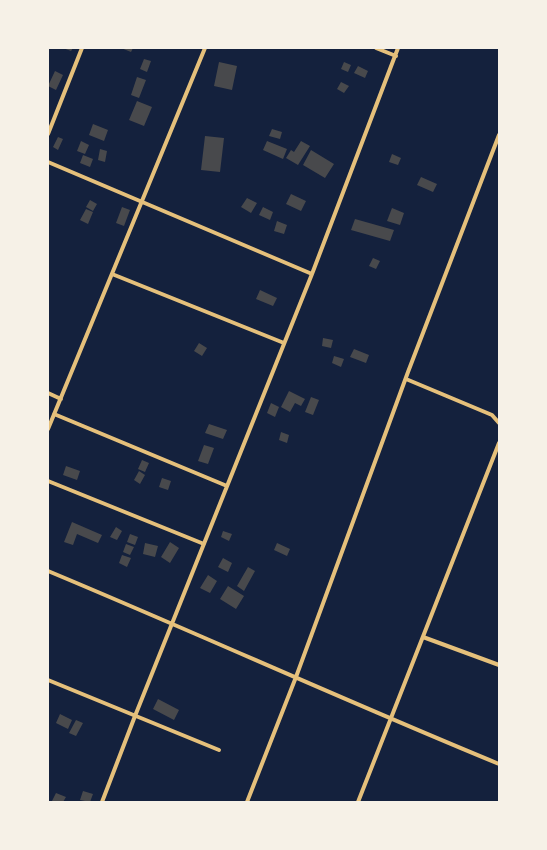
<!DOCTYPE html>
<html>
<head>
<meta charset="utf-8">
<style>
  body { margin:0 }
  #map { position:relative; width:547px; height:850px; overflow:hidden; background:#14213d; font-family:Barlow,sans-serif }
  canvas { display:block }
  .frame { position:absolute; inset:0; border:49px solid #f6f1e7; pointer-events:none }
</style>
</head>
<body>
<div id="map">
<canvas width="547" height="850"></canvas>
<div class="frame"></div>
</div>
<script>
const context = document.querySelector('canvas').getContext('2d');
context.lineJoin = 'round';
function fill(path, color) { context.fillStyle = color; context.fill(path, 'evenodd'); }
function stroke(path, color, width, dash) { context.strokeStyle = color; context.lineWidth = width; context.lineCap = dash ? 'butt' : 'round'; context.setLineDash(dash || []); context.stroke(path); }
const building = new Path2D(`
  M63 48H73L71 51Z
  M121 48H133L131 52Z
  M144 59 151 61 147 72 140 69Z
  M219 62 237 66 232 90 214 86Z
  M344 62 351 65 348 72 341 69Z
  M358 66 368 71 365 78 354 73Z
  M55 71 63 75 56 90 48 86Z
  M137 77 146 80 139 98 131 95Z
  M341 82 349 86 344 93 337 89Z
  M137 101 152 107 144 126 129 120Z
  M93 124 108 130 104 141 89 135Z
  M272 129 282 132 280 139 269 136Z
  M205 136 224 138 220 172 201 170Z
  M58 137 63 139 58 150 53 147Z
  M81 141 89 145 85 154 77 151Z
  M267 141 287 149 283 159 263 150Z
  M301 141 310 146 298 165 286 158 291 150 294 152Z
  M100 149 107 151 105 162 98 160Z
  M311 150 334 164 325 178 303 165Z
  M392 154 401 158 398 165 389 162Z
  M83 155 93 159 90 167 80 163Z
  M421 177 437 184 433 192 417 185Z
  M291 194 306 201 301 211 286 204Z
  M247 198 257 203 251 213 241 207Z
  M90 200 97 204 93 211 86 207Z
  M122 207 130 210 124 226 116 223Z
  M263 207 273 212 270 220 259 215Z
  M392 208 404 213 400 225 387 221Z
  M86 209 93 212 88 224 80 220Z
  M355 219 394 230 390 241 351 230Z
  M277 221 287 225 284 234 274 231Z
  M373 258 380 261 376 269 369 266Z
  M260 290 277 298 273 306 256 299Z
  M323 338 333 340 331 348 322 346Z
  M199 343 207 348 202 356 194 351Z
  M354 349 369 355 366 363 350 357Z
  M334 356 344 359 341 367 332 363Z
  M289 391 305 399 301 406 295 403 290 412 281 407Z
  M311 397 319 400 313 415 305 412Z
  M271 403 279 407 275 417 267 413Z
  M209 424 227 430 223 439 205 433Z
  M281 432 289 435 287 443 279 440Z
  M204 445 214 448 208 464 198 461Z
  M142 460 149 463 145 472 138 469Z
  M66 466 80 471 77 480 63 475Z
  M139 471 145 475 140 484 134 480Z
  M162 478 171 481 168 490 159 487Z
  M72 522 102 535 98 543 77 534 73 545 64 542Z
  M116 527 122 531 117 540 110 537Z
  M223 531 232 534 229 541 221 537Z
  M130 534 138 537 135 545 127 542Z
  M170 542 179 548 170 563 161 557Z
  M145 543 158 546 155 557 143 554Z
  M277 543 290 549 287 556 274 550Z
  M126 544 134 547 130 555 123 552Z
  M122 555 131 558 127 567 119 563Z
  M223 558 232 563 228 572 218 567Z
  M248 567 255 571 244 591 237 586Z
  M208 575 217 581 210 593 200 588Z
  M228 586 244 596 236 609 220 599Z
  M158 699 179 710 174 720 153 709Z
  M60 714 72 720 68 729 56 723Z
  M76 720 83 723 76 736 69 733Z
  M83 791 93 794 90 802 80 800Z
  M56 793 66 797 63 802 52 801Z`);
const minor = new Path2D(`
  M376 48 396 56
  M48 134 82 48
  M48 162 312 274
  M112 274 284 343
  M406 379 492 415 499 423
  M48 393 61 399
  M54 414 227 486
  M48 429 205 48
  M48 481 204 544
  M48 571C199 634 348 702 499 764
  M423 637 499 665
  M48 680 219 750
  M102 802 135 716 312 274 398 48
  M247 802 296 677 408 372 499 135
  M358 802 499 443`);
fill(building, '#48494c');
stroke(minor, '#e5c07b', 4);
</script>
</body>
</html>
